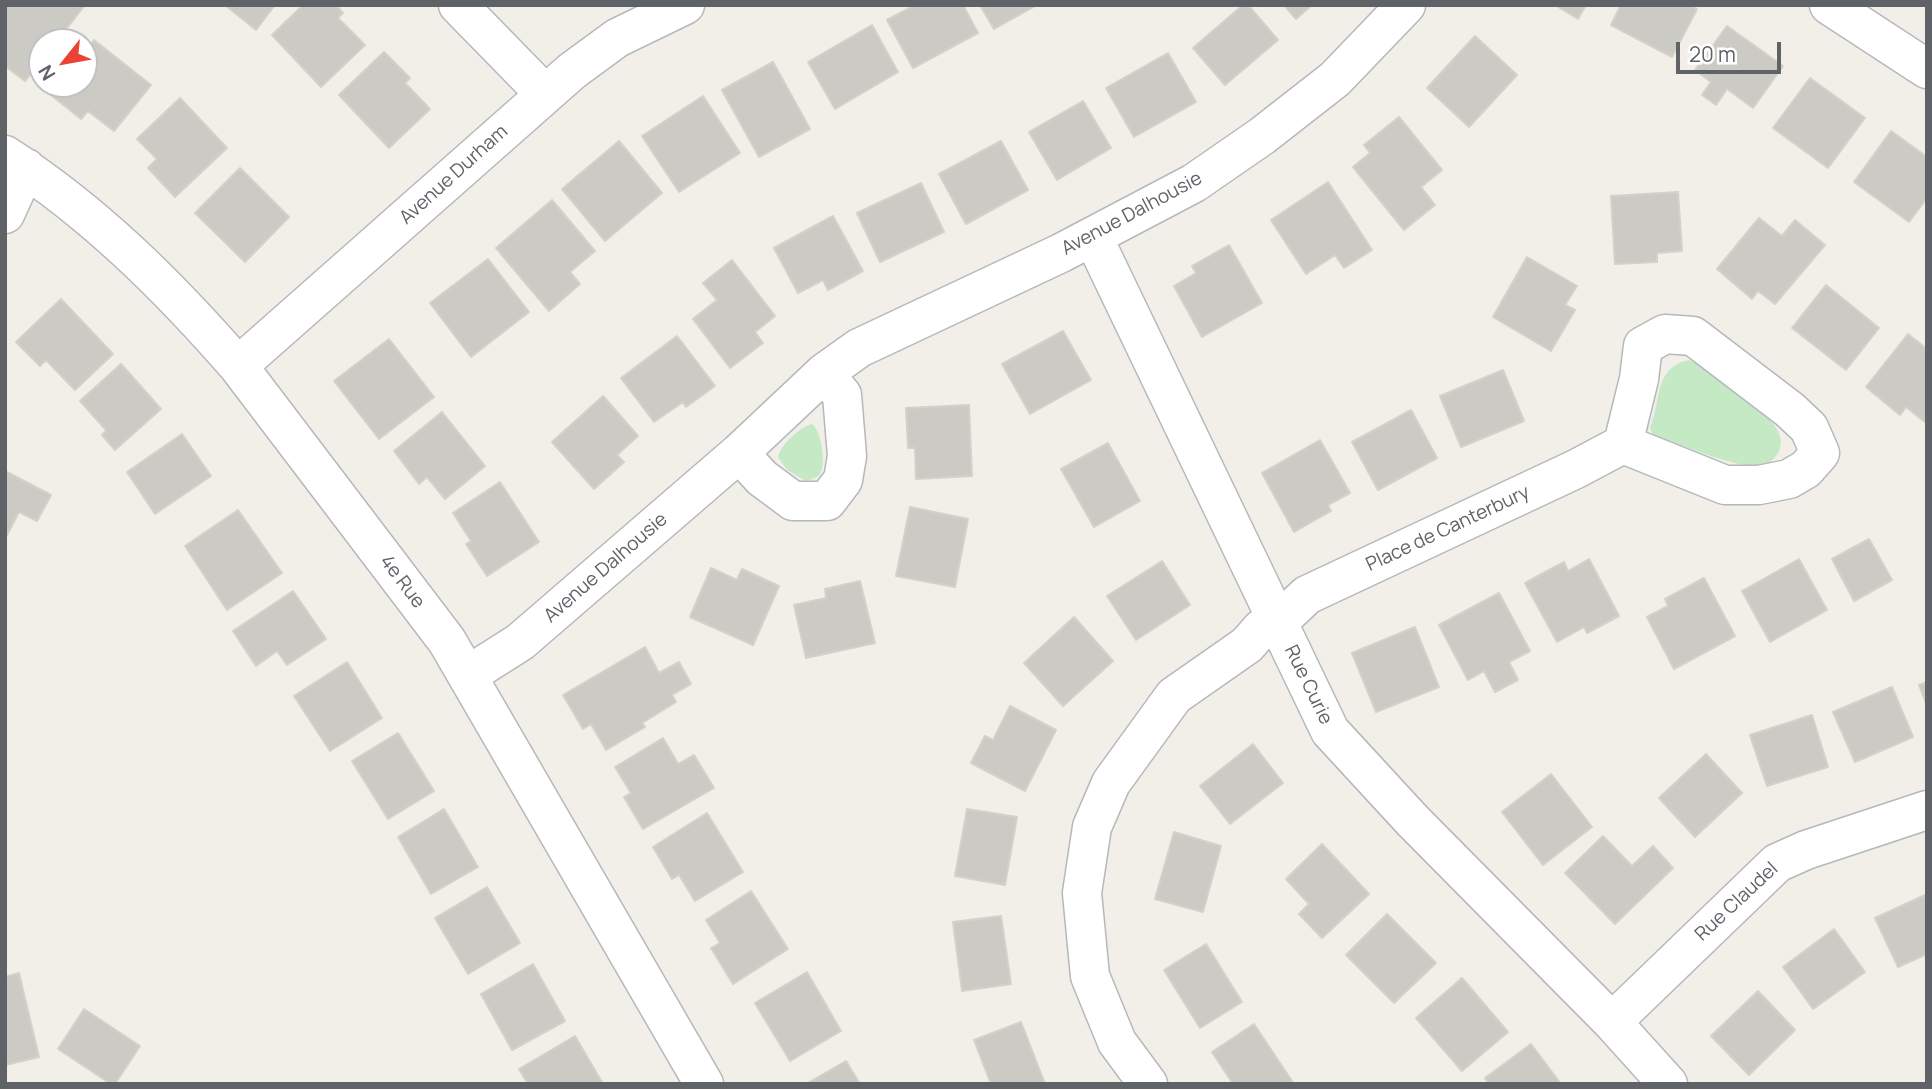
<!DOCTYPE html>
<html>
<head>
<meta charset="utf-8">
<style>
  body { margin:0 }
  #map { position:relative; width:1932px; height:1089px; overflow:hidden; background:#f1efe8; font-family:Manrope,sans-serif }
  canvas { display:block }
  .frame { position:absolute; inset:0; border:7px solid #5f6368; pointer-events:none }
  .north { position:absolute; left:28px; top:28px; width:70px; height:70px; box-sizing:border-box; background:#fff; border:2px solid #bfc1c3; border-radius:50%; rotate:239deg; font-size:19px; font-weight:700; line-height:28px; text-align:center; color:#5f6368 }
  .north::after { content:''; display:block; margin:auto; width:24px; height:32px; background:#ea4335; clip-path:polygon(50% 0,100% 100%,50% 72%,0 100%) }
  .scale { position:absolute; left:1676px; top:42px; width:105px; height:32px; box-sizing:border-box; border:4px solid #5f6368; border-top:0; padding-left:9px; font-size:21px; line-height:24px; white-space:nowrap; color:#5f6368; -webkit-text-stroke:5px #fff; paint-order:stroke }
</style>
</head>
<body>
<div id="map">
<canvas width="1932" height="1089"></canvas>
<div class="frame"></div>
<div class="north">N</div>
<div class="scale">20 m</div>
</div>
<script>
const context = document.querySelector('canvas').getContext('2d');
context.lineJoin = 'round';
function fill(path, color) { context.fillStyle = color; context.fill(path, 'evenodd'); }
function stroke(path, color, width, dash) { context.strokeStyle = color; context.lineWidth = width; context.lineCap = dash ? 'butt' : 'round'; context.setLineDash(dash || []); context.stroke(path); }
function label(font, color, halo, rows, align = 'center') {
  context.font = font + ' Manrope,sans-serif'; context.lineWidth = 6; context.setLineDash([]); context.textBaseline = 'middle'; context.strokeStyle = halo; context.fillStyle = color; for (const [text, x, y, turn = 0] of rows) {
    context.save(); context.translate(x, y); context.rotate((+turn || 0) * Math.PI / 180); context.textAlign = isNaN(turn) ? turn : align; if (halo) context.strokeText(text, 0, 0); context.fillText(text, 0, 0); context.restore();
  }
}
const green = new Path2D(`
  M1689 360 1701 366 1771 421C1778 430 1784 439 1779 451 1775 459 1767 466 1758 466 1736 468 1676 443 1653 435L1650 428C1662 400 1653 368 1689 360Z
  M812 424C821 430 826 463 821 472 818 478 812 479 806 481L787 470 778 457C781 444 799 428 812 424Z`);
const building = new Path2D(`
  M5 5H39L41 7 43 5H85L56 42H42V60L25 81 5 66Z
  M225 5H275L256 30Z
  M303 5H336L343 13 338 18 365 45 321 87 272 35Z
  M915 5H963L978 33 913 68 887 20Z
  M980 5H1037L994 29Z
  M1243 5H1248L1278 40 1225 85 1193 48Z
  M1284 5H1312L1296 19Z
  M1555 5H1586L1578 19Z
  M1621 5H1690L1697 9 1672 57 1611 25Z
  M872 25 898 72 835 109 808 62Z
  M1727 26 1783 66 1753 108 1727 89 1716 105 1702 95 1711 82 1695 70Z
  M1475 36 1517 75 1469 127 1427 88Z
  M94 40 151 85 114 131 88 111 81 119 51 95 59 84H84V53Z
  M384 52 410 78 405 83 430 109 389 148 339 95Z
  M1168 53 1196 102 1134 137 1106 88Z
  M773 62 810 129 759 157 722 90Z
  M1810 78 1865 118 1828 168 1773 128Z
  M703 96 740 153 679 192 642 136Z
  M180 98 227 148 175 197 148 168 157 159 137 139Z
  M1083 101 1111 148 1057 180 1029 132Z
  M1399 117 1442 170 1421 187 1435 205 1404 230 1353 167 1370 153 1364 145Z
  M1891 131 1927 157V198L1909 222 1854 182Z
  M619 141 662 193 605 241 562 189Z
  M1001 141 1028 190 966 224 939 174Z
  M240 168 289 217 245 262 195 213Z
  M1328 182 1372 250 1344 268 1335 255 1306 274 1271 220Z
  M921 183 944 232 880 262 857 213Z
  M1678 192 1682 251 1657 253V262L1615 264 1611 196Z
  M552 200 595 251 570 272 580 284 549 311 496 248Z
  M833 216 863 271 828 290 823 280 798 293 774 248Z
  M1759 218 1782 236 1795 220 1825 245 1775 304 1758 291 1752 299 1717 269Z
  M1229 245 1262 303 1202 337 1174 286 1196 273 1192 266Z
  M1527 257 1577 286 1565 305 1575 310 1551 351 1493 317Z
  M488 259 529 312 471 357 430 303Z
  M732 260 775 316 755 332 763 343 730 368 693 319 717 300 703 283Z
  M1826 285 1879 328 1846 370 1792 328Z
  M61 299 113 354 75 390 46 360 40 366 16 342Z
  M1063 331 1091 380 1030 414 1002 364Z
  M1908 334 1927 349 1926 423 1906 407 1900 415 1866 387Z
  M677 336 715 386 686 407 683 402 654 422 621 378Z
  M389 339 434 397 379 439 334 381Z
  M121 364 161 409 115 450 102 435 106 430 80 401Z
  M1503 370 1524 421 1461 447 1440 396Z
  M603 396 638 436 617 455 624 462 594 489 552 442Z
  M969 405 972 476 916 479 915 448H908L906 408Z
  M1411 410 1437 458 1378 490 1352 442Z
  M442 412 485 466 445 499 427 477 419 484 394 451Z
  M182 434 211 476 155 514 127 472Z
  M1320 440 1350 493 1328 505 1331 511 1294 532 1262 473Z
  M1108 443 1140 501 1094 527 1061 469Z
  M5 471 51 495 37 521 19 512 5 539Z
  M500 482 539 542 487 576 466 544 471 541 453 513Z
  M910 507 968 519 955 587 896 576Z
  M238 510 282 573 227 610 185 546Z
  M1869 539 1892 580 1854 601 1832 559Z
  M1589 559 1619 616 1587 633 1584 627 1557 642 1525 583 1564 562 1568 571Z
  M1799 559 1827 610 1770 642 1742 591Z
  M1162 561 1190 605 1136 640 1107 596Z
  M711 568 737 580 742 569 779 586 753 645 690 617Z
  M1704 578 1735 636 1674 669 1647 617 1668 606 1665 599Z
  M860 581 875 643 806 658 794 605 826 598 825 589Z
  M293 591 326 639 287 665 277 651 256 666 233 631Z
  M1499 593 1530 651 1509 662 1518 680 1495 692 1484 671 1468 680 1439 625Z
  M1074 617 1113 661 1063 706 1024 663Z
  M1415 627 1439 687 1376 712 1352 653Z
  M645 647 659 673 679 662 691 684 672 695 676 702 642 723 645 727 606 750 591 724 583 729 563 695Z
  M347 662 382 718 330 751 294 696Z
  M1927 682V706L1919 685Z
  M1892 687 1913 737 1855 762 1833 712Z
  M1010 706 1056 730 1025 791 971 763 985 736 993 740Z
  M1812 715 1828 767 1767 786 1750 735Z
  M398 733 434 791 388 819 352 761Z
  M663 738 678 764 694 755 714 788 643 829 624 797 631 793 615 767Z
  M1253 744 1283 783 1230 824 1200 786Z
  M1706 754 1742 793 1695 837 1659 798Z
  M1551 774 1592 827 1543 865 1502 812Z
  M444 809 478 867 431 894 398 837Z
  M967 809 1017 817 1005 885 955 876Z
  M707 813 743 872 695 901 679 875 672 879 653 847Z
  M1174 832 1221 846 1203 912 1155 899Z
  M1603 836 1632 866 1653 846 1673 868 1615 924 1565 873Z
  M1322 844 1369 894 1322 938 1299 914 1309 904 1286 879Z
  M487 887 520 943 468 974 435 918Z
  M751 891 788 949 733 984 711 948 720 943 706 920Z
  M1927 894V954L1898 967 1875 918Z
  M1387 914 1436 963 1394 1003 1346 955Z
  M1001 916 1011 984 962 991 953 922Z
  M1834 929 1865 972 1813 1009 1783 967Z
  M1206 944 1242 1002 1200 1028 1164 970Z
  M533 964 565 1021 512 1050 481 994Z
  M807 972 841 1031 790 1061 755 1003Z
  M19 973 39 1057 5 1065V977Z
  M1462 978 1508 1032 1462 1071 1416 1018Z
  M1758 991 1795 1030 1749 1075 1711 1036Z
  M84 1009 140 1046 115 1084H111L58 1049Z
  M1021 1022 1045 1084H991L974 1040Z
  M1254 1024 1292 1081 1287 1084H1233L1212 1052Z
  M575 1036 603 1084H528L519 1069Z
  M1531 1044 1561 1084H1489L1485 1078Z
  M846 1061 860 1084H806Z`);
const minor = new Path2D(`
  M458 5 545 94
  M5 155C94 212 169 287 238 366L447 641 704 1084
  M5 214 26 168
  M1093 237 1330 731 1412 820 1612 1022 1668 1084
  M238 366 572 71 617 38 685 5
  M739 453 762 478 793 501H827L843 480 847 456 842 395 824 373
  M468 675 520 642 739 453 824 373 859 348 1061 253 1194 183 1262 136 1335 79 1406 5
  M1612 1022 1777 863 1806 850 1927 810
  M1148 1084 1117 1042 1090 976 1082 893 1092 827 1111 783 1174 696 1247 645 1261 629 1289 612 1307 595 1576 469 1623 444 1639 379 1643 346 1665 334 1693 336 1790 410 1809 428 1820 453 1806 469 1789 479 1759 485H1725L1623 444`);
const tertiary = new Path2D(`
  M1829 5 1927 69`);
const streetNames = [
  ["Avenue Durham",454,175,-42],
  ["Avenue Dalhousie",1132,214,-28],
  ["Place de Canterbury",1448,529,-25],
  ["Avenue Dalhousie",606,568,-41],
  ["4e Rue",402,582,53],
  ["Rue Curie",1308,685,64],
  ["Rue Claudel",1737,902,-43]
];
fill(green, '#c5e8c5');
fill(building, '#cccac5');
stroke(building, '#d6d1c6', 2);
stroke(minor, '#b5b8bc', 41);
stroke(tertiary, '#b5b8bc', 41);
stroke(minor, '#fff', 38);
stroke(tertiary, '#fff', 38);
label('19px', '#5f6368', '#fff', streetNames);
</script>
</body>
</html>
